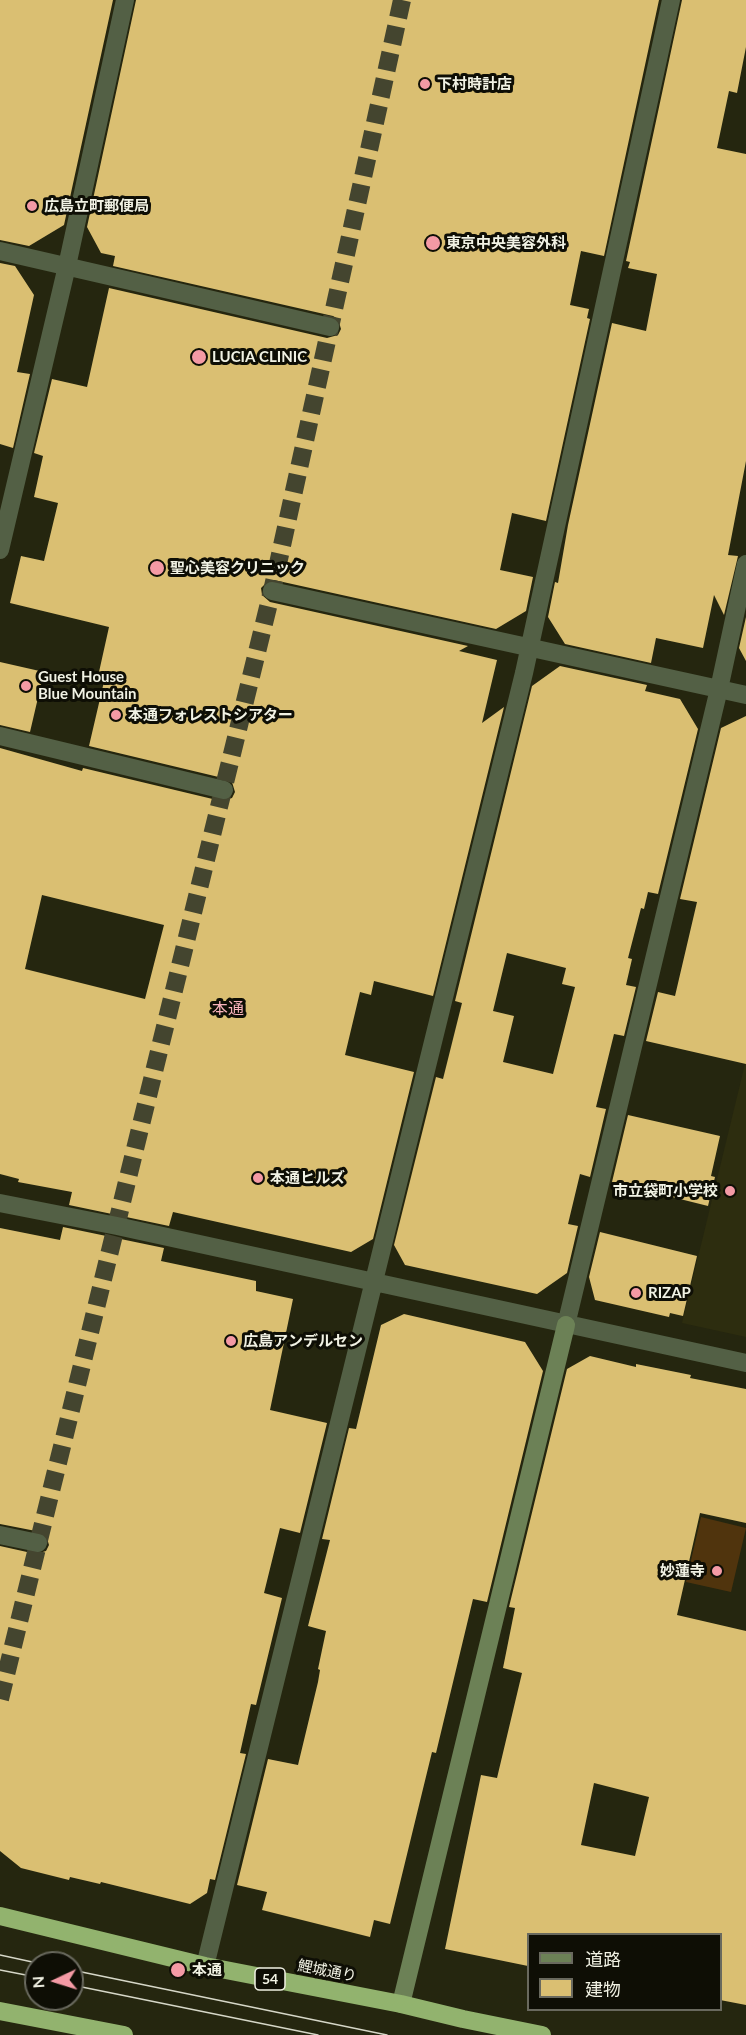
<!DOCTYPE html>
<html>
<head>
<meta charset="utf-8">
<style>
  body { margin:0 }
  #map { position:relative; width:746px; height:2035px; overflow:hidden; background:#25260f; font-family:Lato,"Noto Sans JP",sans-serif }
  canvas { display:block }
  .legend { position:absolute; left:527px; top:1933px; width:195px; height:78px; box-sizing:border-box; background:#0e0e05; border:2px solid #69695e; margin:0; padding:8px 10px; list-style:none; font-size:18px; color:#f1f2e4 }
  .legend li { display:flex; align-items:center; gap:12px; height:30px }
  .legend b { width:30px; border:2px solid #69695e }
  .north { position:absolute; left:24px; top:1951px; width:60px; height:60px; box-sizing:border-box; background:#0e0e05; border:2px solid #69695e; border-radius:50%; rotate:266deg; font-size:16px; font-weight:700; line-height:24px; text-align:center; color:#f1f2e4 }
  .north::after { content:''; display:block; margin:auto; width:21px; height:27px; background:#f49aa5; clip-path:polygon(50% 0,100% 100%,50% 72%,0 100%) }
</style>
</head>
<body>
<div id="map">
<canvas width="746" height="2035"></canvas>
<ul class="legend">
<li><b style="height:8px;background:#6c8156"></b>道路</li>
<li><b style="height:16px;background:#dabf72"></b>建物</li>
</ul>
<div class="north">N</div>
</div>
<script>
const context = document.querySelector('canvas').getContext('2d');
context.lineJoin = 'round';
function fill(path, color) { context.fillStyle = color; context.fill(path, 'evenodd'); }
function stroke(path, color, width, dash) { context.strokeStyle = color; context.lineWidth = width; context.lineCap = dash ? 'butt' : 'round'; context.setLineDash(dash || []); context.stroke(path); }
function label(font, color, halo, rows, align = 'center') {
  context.font = font + ' Lato,"Noto Sans JP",sans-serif'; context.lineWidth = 6; context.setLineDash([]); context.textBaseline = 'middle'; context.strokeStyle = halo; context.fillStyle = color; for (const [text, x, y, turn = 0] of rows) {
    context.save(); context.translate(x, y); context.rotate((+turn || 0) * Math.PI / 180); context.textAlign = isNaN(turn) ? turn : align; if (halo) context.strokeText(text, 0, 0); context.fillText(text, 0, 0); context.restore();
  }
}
const built = new Path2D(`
  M746 1060V1337L682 1323Z`);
const green = new Path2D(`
  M701 1517 746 1528 731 1592 686 1582Z`);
const building = new Path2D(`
  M0 0H113L64 225 29 246 0 240Z
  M136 0H659L604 256 581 251 570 305 589 309 587 318 590 319 546 521 512 513 500 570 533 577 526 611 496 629 274 580 268 581 261 588 262 595 270 602 468 646 459 651 497 660 482 723 504 707 433 996 374 981 371 995 360 992 345 1055 414 1072 373 1239 351 1252 173 1212 169 1226 69 1205 72 1192 18 1182 19 1179 0 1174V748L82 771 83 768 221 801 232 798 235 792 232 782 227 779 89 746 106 673 99 672 109 627 10 603 21 556 44 561 58 503 34 497 43 456 34 453 52 379 87 387 109 288 327 338 338 335 341 329 338 319 333 316 113 266 115 256 101 253 87 227ZM42 895 164 925 145 999 25 969Z
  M682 0H746V47L737 93 729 91 717 148 746 154V461L728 555 738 556 724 615 714 595 703 648 656 638 651 663 565 644 548 617 555 582 558 583 568 525 612 323 646 331 657 274 628 268 630 262 626 261Z
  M0 263 15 266 34 295 17 372 30 374 13 448 0 444Z
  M746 617V661L739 648Z
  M0 662 44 672 30 732 0 725Z
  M560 666 647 685 645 691 680 699 698 729 658 894 648 892 644 909 641 908 628 958 632 959 626 985 636 987 624 1036 614 1034 596 1107 606 1109 590 1177 580 1174 568 1224 578 1226 567 1273 537 1294 405 1265 394 1245 436 1077 443 1079 462 1003 455 1001 532 686ZM507 953 566 968 562 984 575 987 553 1074 503 1062 514 1016 493 1011Z
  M746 716V1064L646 1041 658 992 675 996 697 902 680 899 721 728Z
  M628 1115 720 1136 711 1176 715 1177 708 1206 612 1182Z
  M63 1227 164 1248 161 1261 256 1281V1291L293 1299 270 1410 327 1423 300 1533 280 1528 264 1593 282 1598 256 1705 251 1704 240 1753 246 1754 215 1880 210 1879 207 1893 190 1904 101 1882 100 1884 70 1877 69 1880 21 1868 0 1851V1546L36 1554 46 1551 49 1545 46 1535 41 1532 0 1524V1228L60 1240Z
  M600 1232 697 1256 683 1316 670 1313 669 1317 595 1300 589 1277Z
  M404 1314 525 1342 543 1371 487 1602 473 1599 436 1753 432 1752 390 1924 374 1920 370 1937 262 1910 267 1892 237 1885 268 1759 298 1765 318 1682 320 1670 318 1669 326 1631 308 1626 330 1540 322 1539 349 1428 356 1429 381 1325Z
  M590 1356 636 1367V1364L691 1375 690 1378 746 1389V1523L700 1513 677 1615 746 1631V2005L720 2000V1935H528V1966L445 1949 481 1775 497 1778 522 1673 503 1668 515 1608 509 1607 567 1369ZM594 1783 649 1797 635 1856 581 1845Z`);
const streetTunnel = new Path2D(`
  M0 1699 272 591 402 0`);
const street = new Path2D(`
  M0 251 330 327
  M0 550 67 266 125 0
  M272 591 746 695
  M0 736 224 790
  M0 1203 117 1226 746 1363
  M566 1325 719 689 746 564
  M0 1535 38 1543
  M205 1966 524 673 671 0`);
const secondary = new Path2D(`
  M401 2004 566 1325`);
const highway = new Path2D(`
  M0 1916 205 1966 401 2004 463 2019 542 2035
  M0 2011 124 2035`);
const tram = new Path2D(`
  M0 1955 37 1963
  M0 1970 36 1977
  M72 1970 387 2035
  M72 1985 318 2035`);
const markers = [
  [425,84,6,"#f49aa5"],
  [32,206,6,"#f49aa5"],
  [433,243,8,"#f49aa5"],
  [199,357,8,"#f49aa5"],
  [157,568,8,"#f49aa5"],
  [26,686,6,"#f49aa5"],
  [116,715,6,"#f49aa5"],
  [258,1178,6,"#f49aa5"],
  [730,1191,6,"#f49aa5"],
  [636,1293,6,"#f49aa5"],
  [231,1341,6,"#f49aa5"],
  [717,1571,6,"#f49aa5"],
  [178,1970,8,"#f49aa5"]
];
const shields = [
  [270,1979,30]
];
const shieldNames = [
  ["54",270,1979]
];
const poiNames = [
  ["下村時計店",437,84],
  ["広島立町郵便局",44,206],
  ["東京中央美容外科",446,243],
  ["LUCIA CLINIC",212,357],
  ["聖心美容クリニック",170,568],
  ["Guest House",38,677],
  ["Blue Mountain",38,694],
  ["本通フォレストシアター",128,715],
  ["本通ヒルズ",270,1178],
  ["市立袋町小学校",718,1191,"right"],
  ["RIZAP",648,1293],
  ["広島アンデルセン",243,1341],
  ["妙蓮寺",705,1571,"right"],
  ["本通",192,1970]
];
const streetNames = [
  ["鯉城通り",327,1971,11]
];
const neighbourhoodNames = [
  ["本通",228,1009]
];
fill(built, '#2d2d0f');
fill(green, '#50340d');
fill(building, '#dabf72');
stroke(streetTunnel, '#44452f', 18, [18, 9]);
stroke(street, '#536045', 18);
stroke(secondary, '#6c8156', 18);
stroke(highway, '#92b36e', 18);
stroke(tram, '#d6d7c8', 1.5);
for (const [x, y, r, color] of markers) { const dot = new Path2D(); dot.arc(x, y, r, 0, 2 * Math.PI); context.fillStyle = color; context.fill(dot); stroke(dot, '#0e0e05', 2); }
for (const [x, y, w] of shields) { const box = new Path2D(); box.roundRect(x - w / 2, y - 11, w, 22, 4.5); context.fillStyle = '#0e0e05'; context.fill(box); stroke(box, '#f1f2e4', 1.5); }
label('bold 14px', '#f1f2e4', null, shieldNames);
label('bold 15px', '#f1f2e4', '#0e0e05', poiNames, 'left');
label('15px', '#f1f2e4', '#0e0e05', streetNames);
label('16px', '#f8b3bb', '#0e0e05', neighbourhoodNames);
</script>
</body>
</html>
